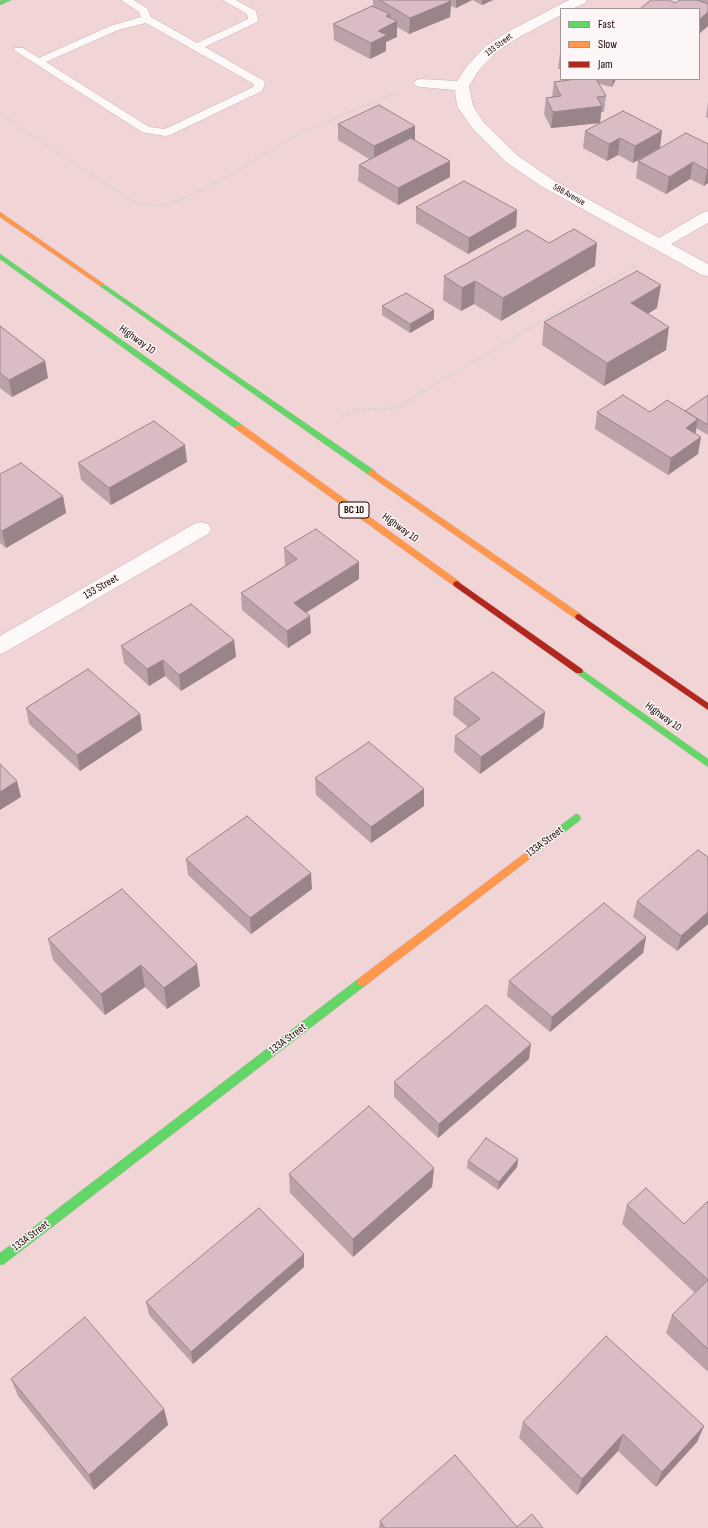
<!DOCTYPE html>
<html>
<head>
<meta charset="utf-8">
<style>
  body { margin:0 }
  #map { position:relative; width:708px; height:1528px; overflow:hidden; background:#f0d4d6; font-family:"Sofia Sans Condensed",sans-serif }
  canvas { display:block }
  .legend { position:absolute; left:560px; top:8px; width:140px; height:72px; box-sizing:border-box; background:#fdf6f6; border:1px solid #a39697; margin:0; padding:5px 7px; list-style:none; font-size:12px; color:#1b0608 }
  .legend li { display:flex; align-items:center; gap:8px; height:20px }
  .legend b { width:20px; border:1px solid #a39697 }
</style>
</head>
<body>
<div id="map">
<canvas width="708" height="1528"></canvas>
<ul class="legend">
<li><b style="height:5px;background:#63d668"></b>Fast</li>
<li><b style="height:5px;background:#ff974d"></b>Slow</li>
<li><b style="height:5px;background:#b3261e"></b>Jam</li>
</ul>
</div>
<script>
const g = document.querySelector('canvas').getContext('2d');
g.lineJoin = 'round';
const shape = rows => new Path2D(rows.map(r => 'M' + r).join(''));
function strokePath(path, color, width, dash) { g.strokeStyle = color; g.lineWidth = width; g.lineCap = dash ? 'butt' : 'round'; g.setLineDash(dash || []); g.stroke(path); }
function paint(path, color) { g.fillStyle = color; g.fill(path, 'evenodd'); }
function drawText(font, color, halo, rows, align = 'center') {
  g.font = font + ' "Sofia Sans Condensed",sans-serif'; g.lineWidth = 3; g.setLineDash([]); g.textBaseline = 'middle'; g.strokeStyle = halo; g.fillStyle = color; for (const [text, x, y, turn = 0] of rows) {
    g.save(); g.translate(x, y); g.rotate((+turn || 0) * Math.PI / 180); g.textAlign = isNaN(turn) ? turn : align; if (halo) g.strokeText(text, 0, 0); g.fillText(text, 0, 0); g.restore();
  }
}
const lane = shape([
  [121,0,133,0,147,8,151,17,197,43,248,19,247,14,223,0,236,0,256,11,258,20,257,22,205,47,264,81,265,83,263,89,262,91,170,135,166,136,146,133,142,132,14,50,15,48,23,48,39,58,110,26,141,17,139,12,121,0],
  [146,23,254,84,253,87,165,129,149,127,46,62,118,30,146,23]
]);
const street = shape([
  [569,0,587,0,585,3,572,9,561,9,561,15,521,36,496,52,479,70,469,86,473,106,484,123,518,156,553,180,659,238,702,213,708,211,708,223,671,244,708,264,708,276,702,275,541,186,506,162,473,129,457,106,455,90,421,87,416,86,414,83,416,80,421,79,457,81,468,65,486,46,511,30,569,0],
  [201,522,208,524,211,529,208,534,7,651,0,654,0,636,194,524,201,522]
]);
const fast = shape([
  [3,0,11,0,0,5,0,1,3,0],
  [0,254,242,425,242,429,236,429,0,259,0,254],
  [102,283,375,471,376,473,375,475,369,475,100,286,100,284,102,283],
  [579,668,708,759,708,767,576,673,575,671,579,668],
  [576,814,579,815,581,818,579,821,532,857,526,857,524,854,526,851,576,814],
  [362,978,366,979,367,982,366,985,4,1264,0,1265,0,1253,358,979,362,978]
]);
const slow = shape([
  [0,212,104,284,104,286,100,286,0,217,0,212],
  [236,425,242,425,460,582,461,584,460,586,454,586,236,429,236,425],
  [372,470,582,615,583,617,582,619,576,619,369,475,368,473,369,471,372,470],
  [529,850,532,851,534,854,532,857,366,985,362,986,358,985,357,982,358,979,529,850]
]);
const jam = shape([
  [457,581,582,669,583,671,582,673,576,673,454,586,453,584,454,582,457,581],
  [579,614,708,703,708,710,576,619,575,617,576,615,579,614]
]);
strokePath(lane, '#cab1b3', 1);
strokePath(street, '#cab1b3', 1);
strokePath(fast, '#cab1b3', 1);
strokePath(slow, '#cab1b3', 1);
strokePath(jam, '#cab1b3', 1);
strokePath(shape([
  [0,113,24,131,136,203,154,206,170,204,189,196,221,180,298,134,398,92],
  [429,388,638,264]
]), '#dcd4d4', 2, [3, 1.5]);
strokePath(shape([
  [341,417,361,409,389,409,398,407,431,387]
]), '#dcd4d4', 2.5, [3.5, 2]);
paint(lane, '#fdf9f9');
paint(street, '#fdf9f9');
paint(fast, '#63d668');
paint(slow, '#ff974d');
paint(jam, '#b3261e');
paint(shape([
  [373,0,493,0,482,5,472,0,456,8,451,6,450,17,409,34,397,27,397,37,386,42,386,51,370,59,334,40,333,24,373,6],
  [679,0,708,0,708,26,699,34,699,9,641,9,641,8,676,3],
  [561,51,561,69,558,69,560,53],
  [571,79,616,79,612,87,599,84,606,96,604,112,601,112,600,123,551,128,544,114,546,98,552,97,554,82,573,79],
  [708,102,708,118,706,117],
  [623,111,660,148,633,163,618,155,607,161,583,148,585,131],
  [338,124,415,126,415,140,450,177,398,205,358,181,359,165,369,159,338,140],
  [708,144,708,183,704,186,690,179,666,194,636,178,638,161],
  [416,207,517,210,516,227,468,254,416,223],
  [549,243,595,266,501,321,474,304,461,311,443,300,444,276],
  [382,306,434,310,434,319,410,333,382,315],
  [657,308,648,314,666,350,604,386,542,345,544,322],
  [0,326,45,361,48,378,12,397,0,388],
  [708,395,708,435,696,428,695,433,698,454,668,475,595,429,597,412,685,411],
  [187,462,111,505,81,480,78,463],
  [0,474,63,496,66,513,6,548,0,543],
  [284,548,359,579,306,613,311,633,288,648,242,610,241,593,285,566,285,565],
  [234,640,236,657,181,691,165,676,149,686,124,663,121,646],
  [454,698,545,712,543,728,480,774,454,752,455,736,468,727,453,715],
  [26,708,140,714,142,730,80,771,29,724],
  [315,778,424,806,371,843,316,795],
  [708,857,708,924,677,951,633,917,637,901],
  [186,859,312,889,251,934,188,875],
  [122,889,200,986,167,1009,145,987,105,1015,53,960,48,939],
  [646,937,643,953,550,1032,507,996,509,981],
  [529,1059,438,1138,394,1097,394,1082],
  [518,1159,517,1167,498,1190,467,1168,468,1161],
  [434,1168,432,1187,353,1257,290,1193,289,1174],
  [708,1201,708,1370,707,1371,666,1333,672,1315,695,1293,622,1224,627,1205,684,1224],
  [304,1267,193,1364,149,1315,146,1302],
  [11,1379,164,1409,168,1425,94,1490,18,1396],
  [523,1422,704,1426,697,1442,656,1487,618,1451,577,1495,519,1438],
  [380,1521,517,1527,543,1528,379,1528]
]), '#bba2a9');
paint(shape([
  [456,0,472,0,456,8],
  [482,0,493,0,482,5],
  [451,1,450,17,409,34,410,18],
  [708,12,708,26,699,34,699,20],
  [390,14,389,25,397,21,397,37,386,42,386,51,370,59,371,43,386,16],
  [613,79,616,79,612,87],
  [602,106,600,123,551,128,553,112],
  [415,126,415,142,374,162,374,146],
  [662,131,660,148,633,163,635,146],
  [620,138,618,155,607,161,609,144],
  [450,161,450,177,398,205,398,188],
  [693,162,690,179,666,194,669,177],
  [708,169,708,183,704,186,707,170],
  [517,210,516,227,468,254,469,238],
  [597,243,595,266,501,321,503,298],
  [475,281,474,304,461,311,462,288],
  [661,285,657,308,627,326,631,303],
  [434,310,434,319,410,333,410,324],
  [669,327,666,350,604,386,607,363],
  [45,361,48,378,12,397,9,380],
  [698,419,695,436,686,428],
  [701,437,698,454,668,475,671,458],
  [185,445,187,462,111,505,109,488],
  [63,496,66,513,6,548,2,531],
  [359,562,359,579,294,620,294,603],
  [310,616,311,633,288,648,287,631],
  [234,640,236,657,181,691,179,675],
  [163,660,165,676,149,686,147,669],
  [545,712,543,728,480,774,481,757],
  [140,714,142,730,80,771,77,755],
  [17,781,21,797,0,810,0,792],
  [424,789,424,806,371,843,371,827],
  [311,873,312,889,251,934,250,918],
  [708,912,708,924,677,951,681,936],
  [646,937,643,953,550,1032,552,1017],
  [197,964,200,986,167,1009,164,988],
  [141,965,145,987,105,1015,101,994],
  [531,1044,529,1059,438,1138,439,1124],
  [518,1159,517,1167,498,1190,499,1182],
  [434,1168,432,1187,353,1257,353,1239],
  [304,1254,304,1267,193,1364,191,1352],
  [164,1409,168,1425,94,1490,89,1475],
  [704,1426,697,1442,656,1487,662,1472],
  [623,1434,618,1451,577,1495,582,1479]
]), '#998489');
const building = shape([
  [380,0,449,0,451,1,410,18,380,0],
  [651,0,668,0,676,3,679,0,697,0,708,4,708,12,699,20,699,9,643,9,641,8,651,0],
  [372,6,390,14,386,16,397,21,378,31,387,35,371,43,333,24,372,6],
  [577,79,596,79,606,96,597,97,602,106,553,112,546,98,561,96,554,82,577,79],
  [379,105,415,126,374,146,338,124,379,105],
  [623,111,662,131,635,146,620,138,609,144,585,131,623,111],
  [686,133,708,144,708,169,707,170,693,162,669,177,638,161,686,133],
  [411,138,450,161,398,188,359,165,411,138],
  [464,181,517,210,469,238,416,207,464,181],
  [574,229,597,243,503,298,475,281,462,288,444,276,527,230,549,243,574,229],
  [637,271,661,285,631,303,669,327,607,363,544,322,637,271],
  [406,293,434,310,410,324,382,306,406,293],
  [0,326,45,361,9,380,0,373,0,326],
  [623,395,650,412,667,400,698,419,686,428,701,437,671,458,597,412,623,395],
  [708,395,708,425,685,411,708,395],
  [154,421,185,445,109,488,78,463,154,421],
  [21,463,63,496,2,531,0,529,0,474,21,463],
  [316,529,359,562,294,603,310,616,287,631,241,593,297,559,284,548,316,529],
  [191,604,234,640,179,675,163,660,147,669,121,646,191,604],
  [88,669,140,714,77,755,26,708,88,669],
  [493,672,545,712,481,757,455,736,480,719,454,698,493,672],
  [369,742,424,789,371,827,315,778,369,742],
  [0,764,17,781,0,792,0,764],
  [247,816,311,873,250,918,186,859,247,816],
  [698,850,708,857,708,912,681,936,637,901,698,850],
  [122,889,197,964,164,988,141,965,101,994,48,939,122,889],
  [604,903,646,937,552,1017,509,981,604,903],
  [486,1005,531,1044,439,1124,394,1082,486,1005],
  [369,1106,434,1168,353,1239,289,1174,369,1106],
  [486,1138,518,1159,499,1182,468,1161,486,1138],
  [646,1188,684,1224,708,1201,708,1280,627,1205,646,1188],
  [259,1208,304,1254,191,1352,146,1302,259,1208],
  [708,1280,708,1349,672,1315,708,1280],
  [85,1317,164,1409,89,1475,11,1379,85,1317],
  [606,1336,704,1426,662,1472,623,1434,582,1479,523,1422,606,1336],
  [455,1455,517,1527,532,1514,543,1528,385,1528,380,1521,455,1455]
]);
paint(building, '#dabcc4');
strokePath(building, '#998489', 1);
drawText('9px', '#1b0608', '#fdf6f6', [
  ["133 Street",499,45,-37],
  ["58B Avenue",569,195,29]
]);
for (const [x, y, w] of [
  [354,510,30]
]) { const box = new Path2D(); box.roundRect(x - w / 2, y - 8, w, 16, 3); g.fillStyle = '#fdf6f6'; g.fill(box); strokePath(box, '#1b0608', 1); }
drawText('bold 10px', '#1b0608', null, [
  ["BC 10",354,510]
]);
drawText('11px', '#1b0608', '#fdf6f6', [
  ["Highway 10",137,340,36],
  ["Highway 10",400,528,36],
  ["133 Street",101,587,-30],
  ["Highway 10",663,717,36],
  ["133A Street",545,842,-37],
  ["133A Street",288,1039,-37],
  ["133A Street",31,1236,-37]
]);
</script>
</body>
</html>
